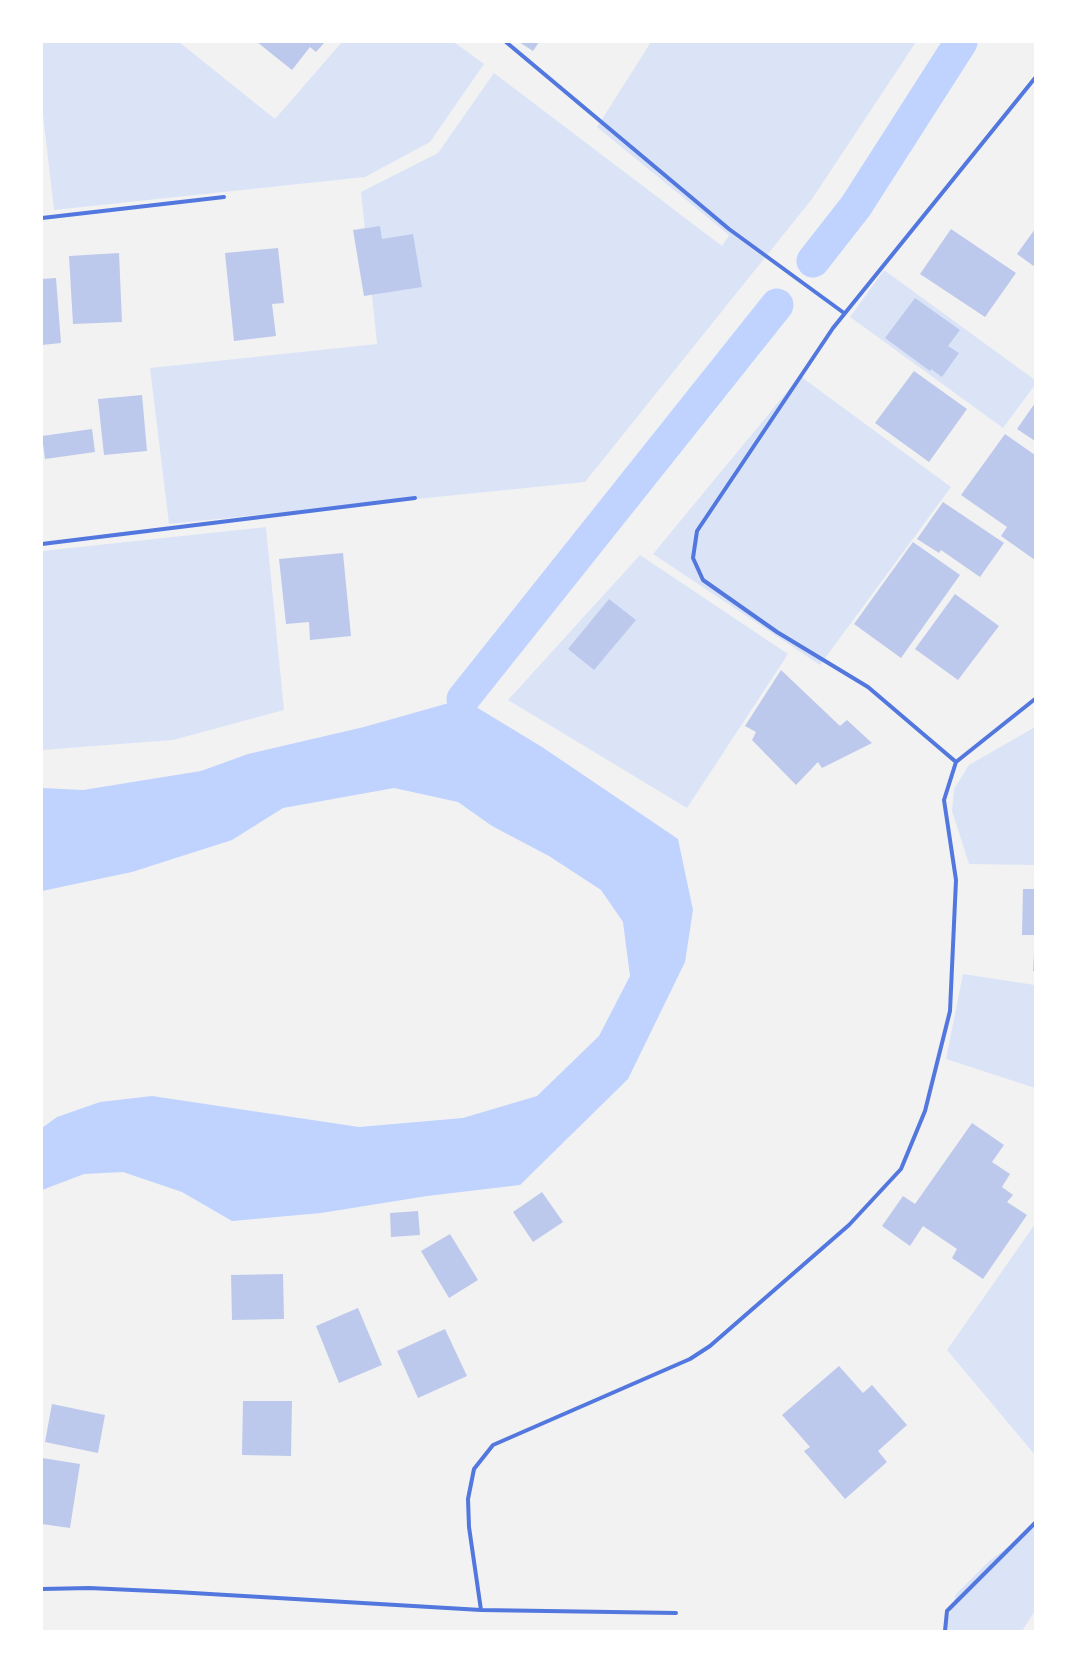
<!DOCTYPE html>
<html>
<head>
<meta charset="utf-8">
<style>
  body { margin:0 }
  #map { position:relative; width:1077px; height:1673px; overflow:hidden; background:#f2f2f2; font-family:"Asap Condensed",sans-serif }
  canvas { display:block }
  .frame { position:absolute; inset:0; border:43px solid #fff; pointer-events:none }
</style>
</head>
<body>
<div id="map">
<canvas width="1077" height="1673"></canvas>
<div class="frame"></div>
</div>
<script>
const g = document.querySelector('canvas').getContext('2d');
g.lineJoin = 'round';
function paint(path, color) { g.fillStyle = color; g.fill(path, 'evenodd'); }
const shape = rows => new Path2D(rows.map(r => 'M' + r).join(''));
function strokePath(path, color, width, dash) { g.strokeStyle = color; g.lineWidth = width; g.lineCap = dash ? 'butt' : 'round'; g.setLineDash(dash || []); g.stroke(path); }
paint(shape([
  [42,42,179,42,275,119,342,42,454,42,484,64,430,142,365,177,54,210,42,106],
  [651,42,916,42,812,199,585,482,169,524,150,368,377,344,361,192,438,153,494,73,722,246,729,235,597,127],
  [884,270,1035,380,1035,385,1003,428,850,317],
  [800,376,951,487,820,665,653,554],
  [266,527,284,710,173,740,42,750,42,551],
  [640,555,788,654,687,808,508,700],
  [1035,727,1035,865,969,864,952,811,954,789,969,765],
  [963,974,1035,985,1035,1088,946,1059],
  [1035,1224,1035,1455,947,1350],
  [1035,1527,1035,1611,1022,1631,944,1631,956,1594,989,1561]
]), '#dbe4f7');
paint(shape([
  [463,699,542,747,678,839,693,910,685,962,628,1079,520,1185,427,1196,321,1213,232,1221,182,1192,123,1172,84,1174,42,1190,42,1128,57,1117,100,1102,152,1096,359,1127,463,1118,537,1096,599,1036,630,976,623,922,601,890,549,856,492,826,458,802,394,788,283,808,232,840,132,872,42,891,42,788,83,790,201,771,248,754,364,727]
]), '#bfd3fe');
strokePath(shape([
  [813,261,856,206,961,42],
  [463,699,777,305]
]), '#bfd3fe', 33);
paint(shape([
  [257,42,325,42,316,52,310,47,292,70],
  [519,42,539,42,533,51],
  [380,226,382,239,413,234,422,287,364,296,353,230],
  [951,229,1016,273,985,317,920,274],
  [1035,229,1035,267,1017,254],
  [278,248,284,303,272,304,276,336,234,341,225,253],
  [119,253,122,322,73,324,69,256],
  [56,278,61,343,42,345,42,279],
  [915,298,960,330,948,346,959,353,942,377,931,369,930,371,885,338],
  [914,371,967,409,929,462,875,423],
  [142,395,147,451,104,455,98,399],
  [1035,403,1035,441,1017,429],
  [92,429,95,452,45,459,42,436],
  [1005,434,1035,455,1035,560,1001,536,1007,527,961,495],
  [943,502,1004,543,980,577,941,550,939,553,917,539],
  [913,542,960,575,901,658,854,624],
  [343,553,351,636,310,640,309,622,286,624,279,559],
  [955,594,999,626,958,680,915,649],
  [609,599,636,620,594,670,568,649],
  [781,670,840,726,847,720,872,743,822,768,818,762,796,785,752,740,756,732,745,726],
  [1023,889,1035,889,1035,935,1022,935],
  [1034,953,1035,953,1035,971,1033,971],
  [972,1123,1004,1145,992,1162,1010,1174,1002,1187,1013,1195,1007,1202,1027,1215,983,1279,952,1258,957,1249,923,1226,910,1246,882,1226,903,1196,915,1204],
  [542,1192,563,1222,533,1242,513,1212],
  [418,1211,420,1235,391,1237,390,1213],
  [450,1234,478,1280,449,1298,421,1251],
  [283,1274,284,1319,232,1320,231,1275],
  [358,1308,382,1365,339,1383,316,1326],
  [445,1329,467,1376,418,1398,397,1351],
  [839,1366,863,1393,872,1385,907,1425,878,1451,887,1462,845,1499,804,1451,810,1447,782,1415],
  [243,1401,292,1401,291,1456,242,1455],
  [52,1404,105,1415,98,1453,45,1442],
  [42,1458,80,1464,70,1528,42,1524]
]), '#bdc9ec');
strokePath(shape([
  [506,42,729,229,844,313],
  [42,218,224,197],
  [42,544,415,498],
  [956,762,1035,699],
  [42,1589,89,1588,176,1592,481,1610,676,1613],
  [481,1610,469,1527,468,1499,474,1469,493,1445,690,1359,710,1346,849,1225,901,1169,925,1111,950,1011,956,880,944,800,956,762,868,687,777,632,703,580,693,558,697,531,833,328,1035,78],
  [945,1631,947,1611,1035,1523]
]), '#5277de', 4);
</script>
</body>
</html>
